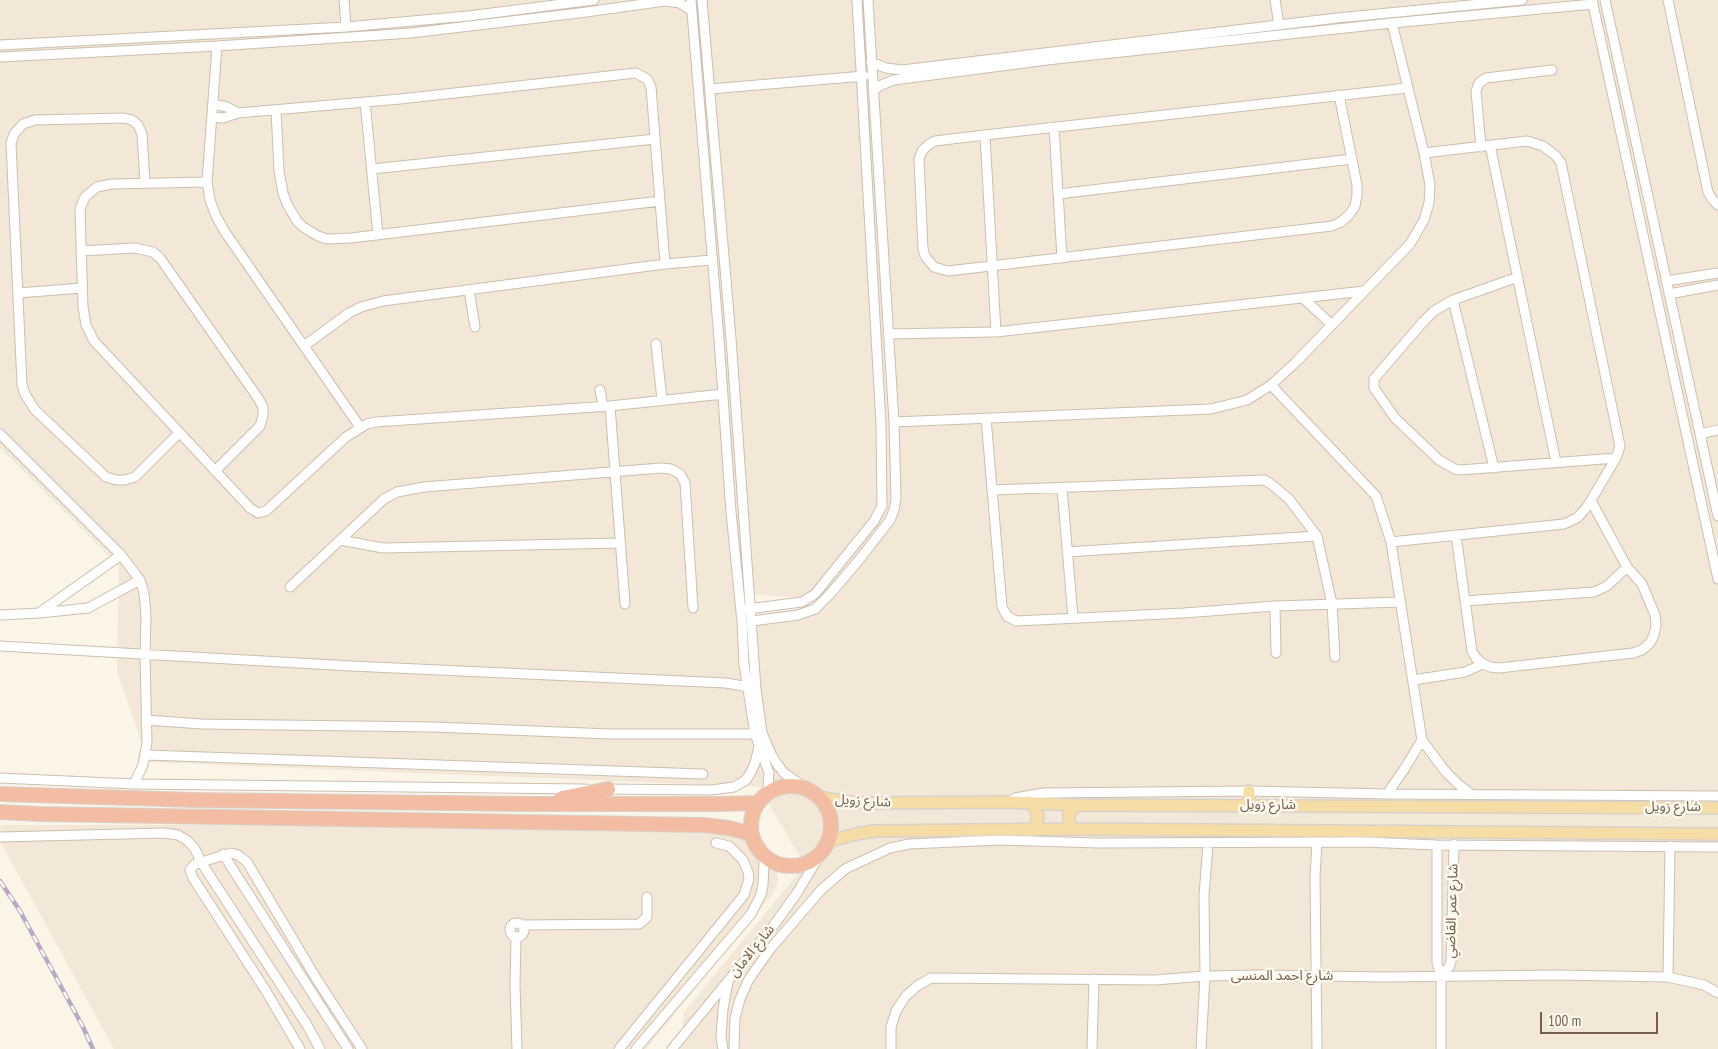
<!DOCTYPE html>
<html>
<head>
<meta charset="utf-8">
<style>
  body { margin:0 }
  #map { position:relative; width:1718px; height:1049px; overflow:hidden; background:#fbf5e8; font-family:"PT Sans Narrow",sans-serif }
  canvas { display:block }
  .scale { position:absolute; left:1540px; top:1012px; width:118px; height:22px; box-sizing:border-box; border:2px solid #745e4d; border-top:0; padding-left:6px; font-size:15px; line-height:18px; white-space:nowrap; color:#745e4d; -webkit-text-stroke:4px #fef9ef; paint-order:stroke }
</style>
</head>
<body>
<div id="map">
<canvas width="1718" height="1049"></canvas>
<div class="scale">100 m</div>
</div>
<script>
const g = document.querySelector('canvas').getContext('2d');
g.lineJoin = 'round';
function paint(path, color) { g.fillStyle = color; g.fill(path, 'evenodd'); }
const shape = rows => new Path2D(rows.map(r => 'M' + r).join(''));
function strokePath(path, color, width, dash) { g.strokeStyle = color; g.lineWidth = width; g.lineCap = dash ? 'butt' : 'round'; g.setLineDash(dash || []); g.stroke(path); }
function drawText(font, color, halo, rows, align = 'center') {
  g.font = font + ' "PT Sans Narrow","Noto Sans Arabic",sans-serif'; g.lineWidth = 5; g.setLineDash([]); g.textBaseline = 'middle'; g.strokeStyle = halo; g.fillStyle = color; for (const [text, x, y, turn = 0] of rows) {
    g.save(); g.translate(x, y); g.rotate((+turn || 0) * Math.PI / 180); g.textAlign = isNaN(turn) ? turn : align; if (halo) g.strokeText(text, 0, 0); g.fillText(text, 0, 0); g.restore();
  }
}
paint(shape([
  [0,0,1718,0,1718,1049,680,1049,684,1012,805,865,764,796,761,787,148,762,117,671,119,566,0,448],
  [743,594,744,594,819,599,809,608,745,616],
  [727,824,756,834,764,841,775,859,777,869,778,880,776,888,770,897,646,1049,114,1049,0,841,0,825]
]), '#f3e8d7');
const minor = shape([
  [344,0,346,27],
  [691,0,719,339,731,512,742,622,744,664,755,734,769,773,768,788,765,796],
  [702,0,731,338,756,689,762,733,771,754,777,764,784,773,807,789],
  [1275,0,1279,25],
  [1592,0,1718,579],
  [1605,0,1718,516],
  [1668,0,1708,192,1712,199,1718,205],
  [0,45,346,27,468,16,594,0],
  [217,46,207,182,210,200,216,216,225,232,360,427],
  [0,57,217,46,411,33,579,13,665,1,680,3,692,11],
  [871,62,886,68,902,70,1337,18,1522,0],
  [710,89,864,76],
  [873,91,879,86,894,80,1047,60,1392,23,1593,4],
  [1339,95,1357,185,1357,195,1355,206,1349,215,1341,222,1332,226,948,271,934,267,925,256,923,249,919,159,922,151,928,145,935,141,985,135,1407,88],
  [365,102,378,235],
  [213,104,227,107,238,113],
  [276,110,279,171,283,193,287,204,297,221,303,227,318,236,327,239,351,238,660,201],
  [212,117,223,118,238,113,400,99,636,73,647,79,651,87,665,264],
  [1054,127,1062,258],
  [985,135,996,332],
  [1490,145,1556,462],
  [1481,147,1476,91,1479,83,1486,78,1552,70],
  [372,169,655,139],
  [207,182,112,184,97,187,85,197,80,209,83,307,86,325,94,341,250,508,258,513,266,511,346,437,367,424,376,422,610,406,723,394],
  [145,183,142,134,138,125,132,120,124,118,35,120,23,124,14,134,11,143,22,385,25,394,35,410,106,477,116,480,125,480,135,477,179,433],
  [1058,194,1352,159],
  [81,251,135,248,153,252,160,258,258,398,263,407,263,416,260,426,215,471],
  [1518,277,1453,300,1434,311,1422,323,1374,379,1374,388,1395,418,1439,460,1455,469,1460,470,1616,458],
  [1666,281,1718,273],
  [469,290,475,327],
  [18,293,82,288],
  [1669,294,1718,285],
  [1303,298,1332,325],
  [1453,300,1494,468],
  [888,334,996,332,1364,291],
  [656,344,662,400],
  [304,346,349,313,361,307,383,301,665,264,712,260],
  [1271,385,1376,496,1391,542,1422,740,1445,771,1458,784,1472,795],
  [600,390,603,406],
  [610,406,625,604],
  [986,418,1002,607,1007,616,1016,621,1184,613,1275,606,1401,602],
  [894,422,1211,409,1247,400,1271,385,1295,363,1410,244,1424,220,1429,203,1430,185,1424,153,1392,23],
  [0,434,121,555,140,580,144,593,146,616,145,655,147,743,143,765,134,784],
  [1700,434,1718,430],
  [1062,488,1073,618],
  [992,490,1264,480,1271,484,1289,499,1317,536,1332,604,1335,657],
  [1456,535,1472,651,1476,658,1483,664,1490,667,1499,668,1633,653,1642,650,1650,643,1654,635,1656,625,1655,615,1642,584,1627,567,1591,501],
  [340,540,383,548,620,543],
  [1391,542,1564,524,1577,518,1587,507,1616,458,1620,446,1561,163,1556,156,1543,146,1527,141,1424,153],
  [1067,552,1317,536],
  [290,587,384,499,397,492,424,487,661,468,671,469,680,474,685,483,693,608],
  [1465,601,1594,592,1607,586,1627,567],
  [1275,606,1276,653],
  [748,609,802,602,815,594,874,521,882,506,881,424,857,0],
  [39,613,121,555],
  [0,615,39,613,88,608,140,580],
  [752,621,798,615,815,609,831,593,859,560,890,520,894,510,896,499,894,422,868,0],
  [0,646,351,666,726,683,754,688],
  [1413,680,1465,672,1483,664],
  [146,720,202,724,434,727,610,734,760,734],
  [146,755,703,774],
  [0,778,134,784,585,789],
  [603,789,711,790,734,787,746,780,751,772,755,763,759,746],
  [1387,794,1405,768,1422,740],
  [1010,802,1015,798,1044,793,1249,791,1387,794,1718,796],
  [0,837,164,833,178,835,188,841,195,849,201,862,307,1025,320,1049],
  [1437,845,1437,963,1441,976,1441,1049],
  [223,854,348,1049],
  '510 930a7 7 0 1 1 14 0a7 7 0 1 1-14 0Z',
  [522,925,639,924,647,917,647,897],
  [516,937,515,985,517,1049],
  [1441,976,1449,967,1451,962,1454,844],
  [1668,977,1670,846],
  [300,1049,266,991,193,878,190,870,195,864,231,853,238,855,247,862,316,978,362,1049],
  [619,1049,744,895,749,879,748,872,743,860,729,846,716,843],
  [636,1049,751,914,761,895,763,885,764,863,762,853],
  [672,1049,774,925,797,893,824,848],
  [723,1049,721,1038,723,1009,728,982],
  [734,1049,735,1018,740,999,749,979,771,948,821,890,845,869,890,848,909,844,1000,840,1098,843,1363,842,1437,845,1718,847],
  [891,1049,891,1027,896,1011,905,997,917,986,931,978,1155,980,1205,976,1260,975,1383,977,1558,975,1668,977,1704,985,1718,993],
  [1092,1049,1094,979],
  [1201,1049,1205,976,1204,895,1208,844],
  [1317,1049,1315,876,1317,843]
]);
const major = shape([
  [1249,791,1249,805],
  [818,797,856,803,1010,802,1076,805,1718,808],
  [1028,802,1035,808,1038,816,1036,825,1029,831],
  [1073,829,1069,822,1069,814,1076,805],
  [827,842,856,834,875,831,1073,829,1718,834]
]);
const highway = shape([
  '751 826a40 40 0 1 1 80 0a40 40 0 1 1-80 0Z',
  [0,794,194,800,529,804,717,804,758,803],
  [562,798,608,789],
  [0,812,39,814,704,825,729,828,752,834]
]);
strokePath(minor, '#cdbeaf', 11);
strokePath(major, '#d8d2cd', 14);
strokePath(highway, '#d8d2cd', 16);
strokePath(minor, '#fff', 9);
strokePath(major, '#f6dda5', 11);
strokePath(highway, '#f2bda3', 14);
const rail = shape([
  [0,881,20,911,83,1027,93,1049]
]);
strokePath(rail, '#b9a7c5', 4.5);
strokePath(rail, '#fef9ef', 2.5, [8]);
drawText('14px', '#745e4d', '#fef9ef', [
  ["شارع زويل",863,801,3],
  ["شارع زويل",1268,805],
  ["شارع زويل",1673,807],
  ["شارع عمر القاضي",1452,911,-88],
  ["شارع الامان",752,951,-51],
  ["شارع احمد المنسى",1282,976]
]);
</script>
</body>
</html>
